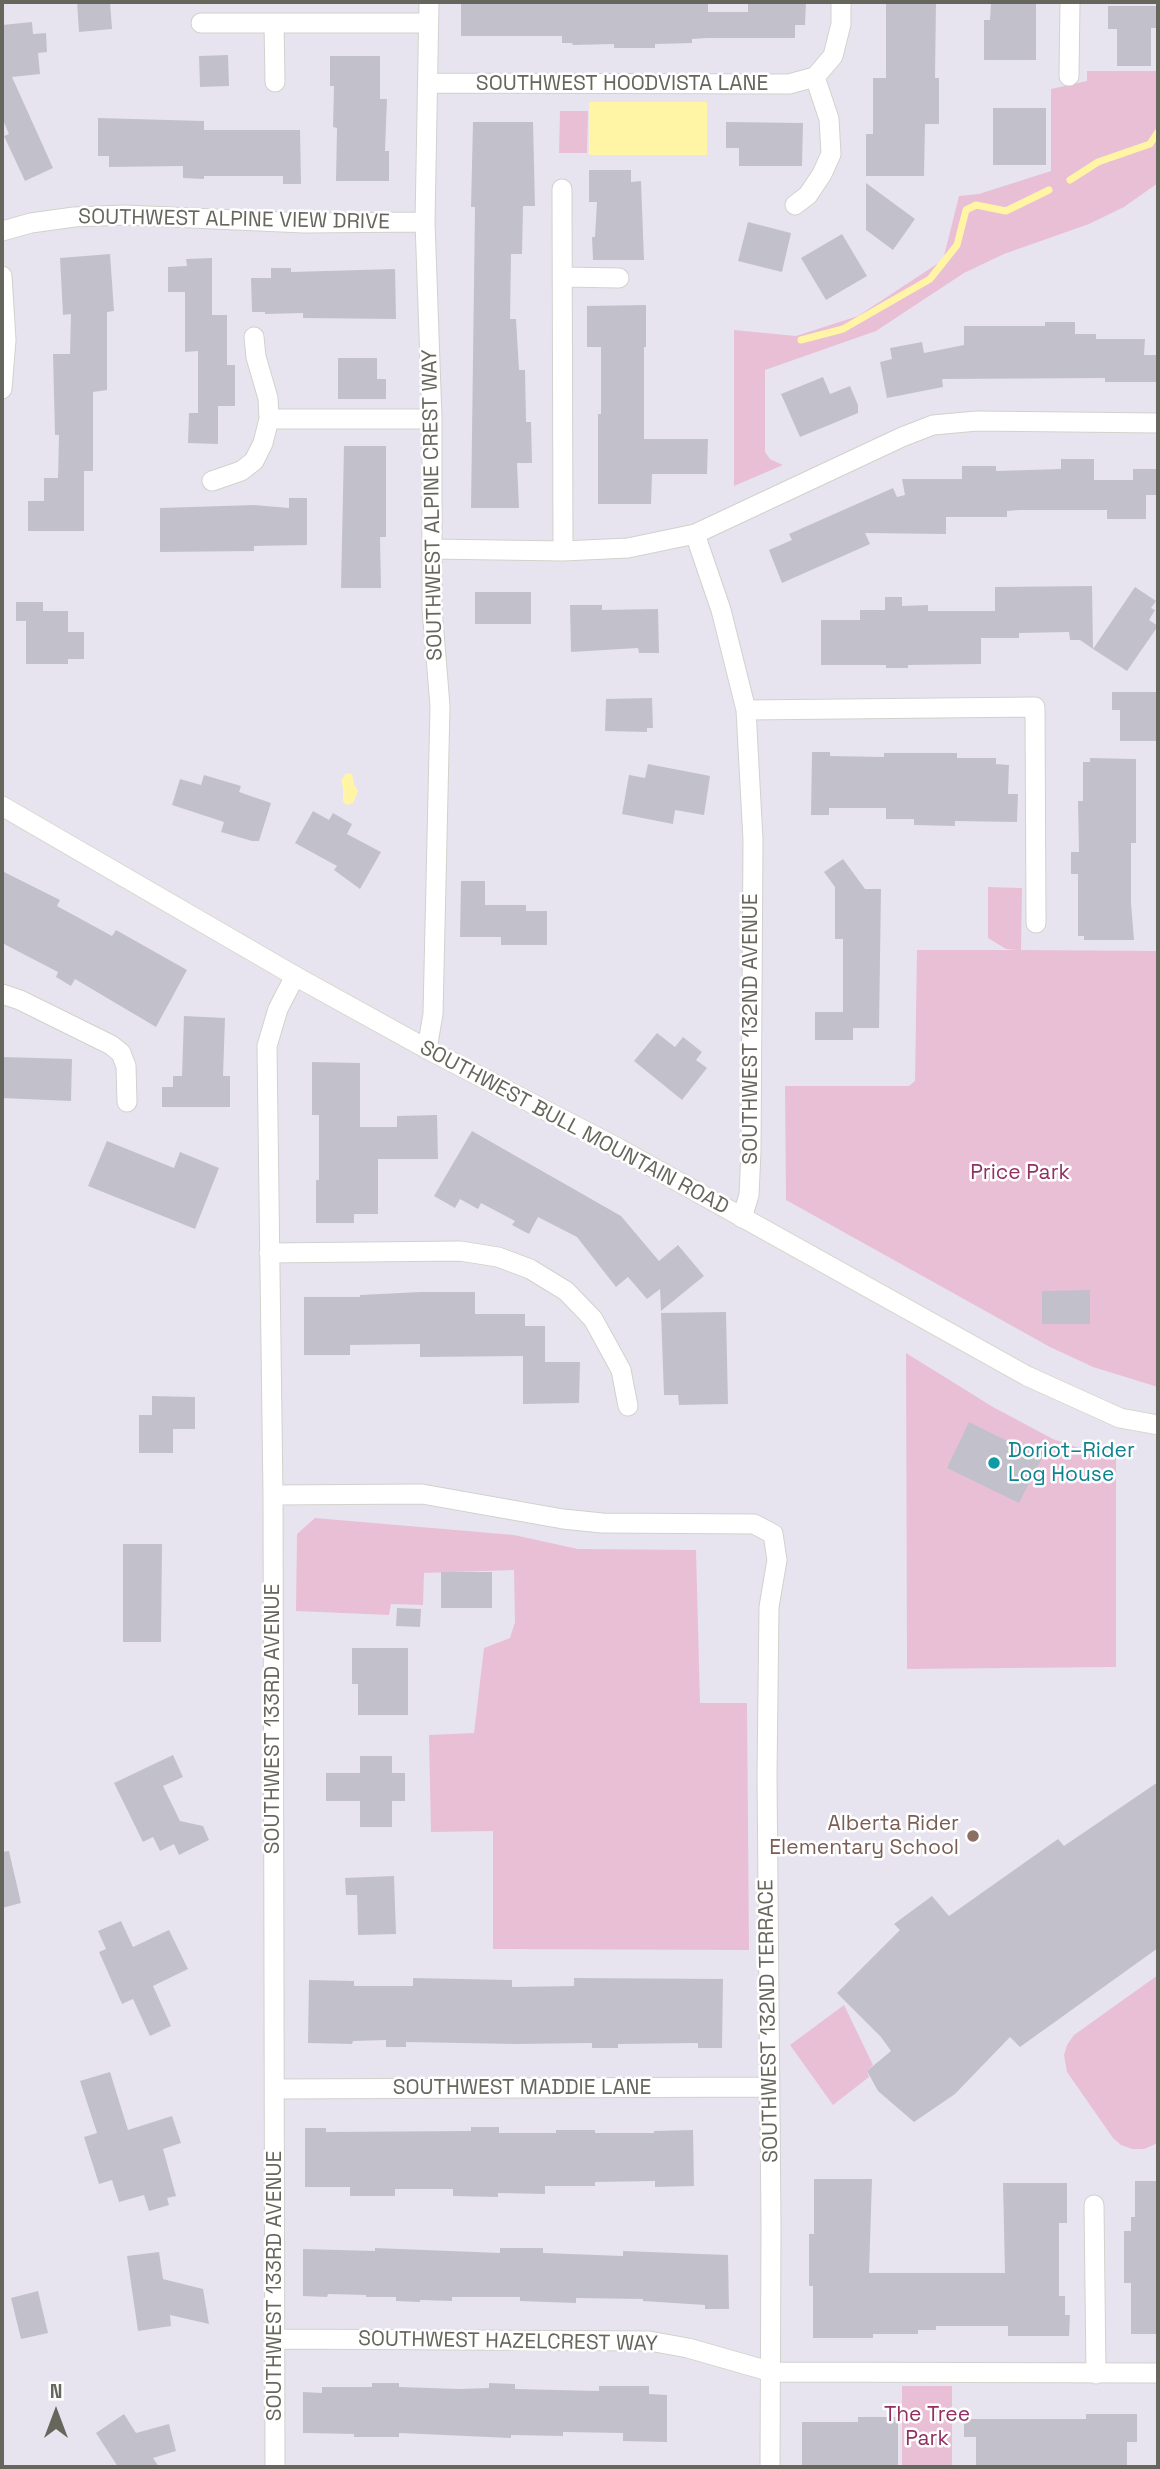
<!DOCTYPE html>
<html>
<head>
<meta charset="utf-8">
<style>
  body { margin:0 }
  #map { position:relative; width:1160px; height:2469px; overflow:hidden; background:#e7e4f0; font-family:"Space Grotesk",sans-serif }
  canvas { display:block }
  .frame { position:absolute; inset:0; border:4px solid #66665c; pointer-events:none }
  .north { position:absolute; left:21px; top:2378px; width:70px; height:70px; -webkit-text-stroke:5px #fff; paint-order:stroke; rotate:0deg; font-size:19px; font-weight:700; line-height:28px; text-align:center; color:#66665c }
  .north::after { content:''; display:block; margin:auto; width:24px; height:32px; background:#66665c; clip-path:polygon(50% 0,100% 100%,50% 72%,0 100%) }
</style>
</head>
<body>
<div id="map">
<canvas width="1160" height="2469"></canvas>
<div class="frame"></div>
<div class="north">N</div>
</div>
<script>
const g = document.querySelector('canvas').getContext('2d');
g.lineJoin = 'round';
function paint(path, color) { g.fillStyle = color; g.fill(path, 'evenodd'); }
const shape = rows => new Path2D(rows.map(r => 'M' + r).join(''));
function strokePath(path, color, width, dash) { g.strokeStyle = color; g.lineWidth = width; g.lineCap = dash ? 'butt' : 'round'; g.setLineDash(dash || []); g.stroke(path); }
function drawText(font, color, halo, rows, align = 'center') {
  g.font = font + ' "Space Grotesk",sans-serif'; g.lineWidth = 5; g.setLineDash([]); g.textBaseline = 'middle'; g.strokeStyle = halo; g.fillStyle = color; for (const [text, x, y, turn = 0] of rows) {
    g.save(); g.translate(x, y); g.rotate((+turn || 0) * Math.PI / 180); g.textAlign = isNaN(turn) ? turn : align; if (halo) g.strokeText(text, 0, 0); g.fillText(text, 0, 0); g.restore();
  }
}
paint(shape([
  [1087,71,1158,71,1158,183,1124,207,1089,224,1004,254,964,273,876,331,765,370,765,452,770,459,783,465,734,486,734,330,796,336,858,316,943,260,959,196,979,194,1051,171,1051,89,1087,81],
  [560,111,588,111,587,153,559,153],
  [988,887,1022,888,1021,950,1158,951,1158,1387,1093,1367,1050,1347,786,1200,785,1086,909,1086,915,1081,917,950,1018,950,1006,949,988,938],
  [906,1353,993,1407,1053,1439,1090,1452,1116,1455,1116,1667,907,1669],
  [315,1518,514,1535,578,1549,696,1550,700,1703,747,1703,749,1950,493,1949,493,1831,431,1832,429,1735,474,1733,484,1648,510,1638,515,1622,514,1570,424,1573,423,1605,391,1604,389,1615,296,1611,297,1534],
  [1158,1975,1158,2143,1144,2149,1132,2149,1121,2145,1113,2138,1067,2072,1064,2055,1067,2045,1074,2035],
  [844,2005,873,2065,867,2071,869,2077,833,2105,790,2045],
  [902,2386,952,2386,952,2467,902,2467]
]), '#e9bfd6');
paint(shape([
  [589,102,707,102,707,155,589,155],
  [346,773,352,774,354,784,358,791,353,803,346,805,343,801,343,789,341,781]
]), '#fff5a5');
strokePath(shape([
  [1070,180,1098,162,1150,144,1158,132],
  [801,340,843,329,930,279,957,245,966,210,976,205,1006,211,1049,190]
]), '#fff5a5', 7);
paint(shape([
  [77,2,110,2,112,29,79,32],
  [461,2,708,2,708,12,748,12,748,2,806,2,805,25,795,25,795,38,707,38,692,39,692,43,655,44,655,48,614,48,614,44,573,45,572,43,562,43,562,36,461,36],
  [886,2,936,2,935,78,939,78,939,124,925,124,924,176,866,176,866,134,873,134,873,78,886,78],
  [991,2,1036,2,1036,60,984,60,984,20,990,20],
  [1108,6,1158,6,1158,28,1151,28,1151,66,1117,66,1117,29,1108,29],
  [32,22,33,34,46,33,47,52,38,53,40,74,12,77,53,168,25,181,4,136,9,134,2,118,2,25],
  [228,55,229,86,200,87,199,56],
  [330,56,380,56,380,99,387,99,385,151,389,151,389,181,336,181,337,128,333,127,334,86,330,86],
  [993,108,1046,108,1046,165,993,165],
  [98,118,204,121,204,130,300,130,301,184,283,184,283,176,204,176,204,179,183,178,183,166,109,167,109,156,98,156],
  [473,122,533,122,535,206,523,206,522,254,511,254,510,319,516,319,519,370,525,370,526,422,531,422,532,463,517,463,519,508,471,508,475,207,471,207],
  [726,122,803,123,802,166,739,166,739,148,726,148],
  [589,170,631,170,631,182,641,181,644,260,593,260,592,237,595,237,597,202,589,202],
  [866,183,915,219,893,250,866,230],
  [748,222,791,233,782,272,738,261],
  [842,234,867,276,826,300,801,258],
  [110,254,114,311,107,312,107,390,93,392,93,471,84,471,84,531,28,531,28,501,44,501,44,478,58,478,59,435,55,435,53,354,70,354,71,314,63,315,60,258],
  [212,258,212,315,227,315,227,365,235,365,235,406,218,406,218,444,188,443,189,413,198,413,198,351,185,352,185,292,168,292,168,267,187,266,186,259],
  [271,268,291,268,291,272,395,269,396,319,303,318,303,313,265,314,265,312,252,312,251,278,271,278],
  [646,305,646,347,644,347,644,439,708,439,707,474,652,474,651,504,598,504,598,414,601,414,601,347,587,347,587,306],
  [1045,322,1075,322,1075,334,1096,334,1096,339,1145,339,1144,355,1158,355,1158,382,1105,382,1105,378,942,379,943,387,887,398,880,362,892,359,890,348,922,342,924,353,964,345,964,326,1045,326],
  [338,358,377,358,377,379,386,379,386,399,338,399],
  [823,377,830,394,850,386,858,405,858,413,800,437,781,394],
  [344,446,386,446,386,537,380,537,381,588,341,588],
  [1061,459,1094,459,1094,480,1133,480,1133,469,1158,469,1158,495,1146,495,1146,519,1107,519,1107,510,1019,510,1007,511,1007,517,946,517,946,534,865,533,870,544,782,583,769,550,792,540,789,534,893,488,897,497,905,495,902,479,962,479,962,466,996,466,996,471,1061,469],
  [289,498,307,498,307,545,254,546,254,551,160,552,160,508,254,505,289,508],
  [1092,586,1093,649,1080,640,1070,640,1069,632,1019,633,1019,638,981,638,981,664,908,665,908,668,886,668,886,665,821,665,821,620,860,620,860,610,885,610,885,597,902,597,902,606,928,605,928,611,995,611,995,587],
  [1135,587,1156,601,1151,608,1155,610,1149,620,1158,626,1127,671,1093,649],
  [475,592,531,592,531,624,475,624],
  [16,602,43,602,43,611,68,611,68,632,84,632,84,659,68,659,68,664,26,664,26,621,16,621],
  [570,605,602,605,602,610,658,609,659,653,639,653,638,648,571,652],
  [1112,692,1158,692,1158,741,1120,741,1120,710,1112,710],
  [652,698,653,728,647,728,647,732,605,731,606,699],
  [812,752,830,752,830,756,884,757,884,753,957,753,957,758,996,758,996,764,1009,765,1008,794,1018,794,1017,822,955,821,955,826,914,825,914,819,886,819,886,808,829,808,829,815,811,815],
  [1090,758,1136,759,1136,843,1131,843,1131,903,1134,940,1084,940,1084,936,1078,936,1078,874,1071,874,1071,852,1079,852,1078,801,1083,801,1083,762,1090,762],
  [648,764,710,776,704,815,675,810,673,824,622,814,629,775,645,778],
  [204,775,241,786,239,792,271,803,259,841,252,841,221,832,224,822,172,805,180,779,201,785],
  [313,811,329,820,333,813,352,824,347,834,381,852,360,889,334,870,337,866,295,843],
  [843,859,865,889,881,889,879,1028,853,1028,853,1040,815,1040,815,1012,843,1012,843,939,835,939,835,887,824,872],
  [2,871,60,900,57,906,112,936,116,930,187,970,156,1027,75,979,71,986,56,977,58,972,2,943],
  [461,881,485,881,485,905,526,905,526,911,547,911,547,945,501,945,501,937,460,937],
  [184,1016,225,1018,223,1076,230,1076,230,1107,162,1107,162,1087,173,1087,173,1076,182,1076],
  [657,1033,675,1047,683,1037,702,1052,696,1060,707,1068,682,1100,634,1061],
  [2,1057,72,1059,71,1101,2,1098],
  [312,1062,360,1063,360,1127,397,1127,397,1116,437,1115,438,1159,378,1159,378,1214,354,1214,354,1223,316,1223,316,1180,319,1180,319,1115,312,1115],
  [472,1131,621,1216,659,1261,678,1245,704,1276,661,1311,660,1289,647,1299,628,1277,616,1287,577,1237,538,1217,529,1234,512,1225,515,1221,481,1203,478,1209,460,1199,455,1208,434,1196],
  [107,1141,174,1168,180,1152,219,1168,195,1229,88,1186],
  [1090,1290,1090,1324,1042,1324,1042,1291],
  [420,1292,475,1292,475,1314,525,1314,525,1326,545,1326,545,1362,580,1362,579,1403,523,1404,523,1356,420,1357,420,1344,350,1345,350,1355,304,1355,304,1297,360,1297,360,1295],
  [726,1312,728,1404,679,1405,678,1395,664,1395,661,1313],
  [152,1396,195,1397,195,1429,173,1429,173,1453,139,1453,139,1415,152,1415],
  [969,1422,1042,1458,1019,1503,947,1468],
  [123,1544,162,1544,161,1642,123,1642],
  [441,1572,492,1572,492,1608,441,1608],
  [397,1608,421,1609,420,1627,396,1626],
  [352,1648,408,1648,408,1715,358,1715,358,1684,352,1684],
  [173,1755,183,1777,163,1786,180,1821,203,1826,209,1840,179,1855,174,1844,160,1851,153,1837,143,1842,114,1783],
  [360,1756,392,1756,392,1773,405,1773,405,1801,392,1801,392,1827,360,1827,360,1801,326,1801,326,1773,360,1773],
  [1158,1782,1158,1948,1020,2047,1010,2037,955,2094,914,2122,878,2091,867,2071,891,2051,881,2037,837,1993,900,1930,894,1924,932,1896,949,1916,1058,1839,1064,1846],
  [9,1851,21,1903,2,1908,2,1852],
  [394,1876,396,1934,358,1935,357,1895,346,1895,345,1878],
  [121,1921,133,1947,169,1930,188,1969,153,1986,171,2026,150,2036,133,1999,122,2004,99,1952,106,1949,98,1931],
  [413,1978,512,1980,512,1987,574,1986,574,1978,723,1979,722,2048,698,2048,698,2043,618,2044,618,2048,592,2048,592,2043,516,2044,406,2042,406,2047,386,2047,386,2040,353,2041,352,2044,308,2043,309,1980,354,1981,354,1986,413,1986],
  [110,2072,128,2130,172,2116,181,2143,163,2149,176,2196,167,2198,169,2205,149,2211,144,2195,119,2202,112,2180,99,2184,84,2137,97,2133,80,2081],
  [471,2127,499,2127,499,2133,556,2133,556,2130,595,2130,595,2133,654,2133,654,2131,693,2130,694,2186,655,2187,655,2181,595,2182,595,2186,545,2186,545,2194,498,2193,498,2197,453,2196,453,2189,395,2189,395,2196,350,2196,350,2187,305,2187,305,2128,326,2128,326,2132,471,2131],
  [814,2179,872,2179,869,2273,1005,2273,1003,2183,1067,2183,1067,2223,1059,2223,1059,2296,1065,2296,1065,2315,1070,2315,1069,2336,1008,2336,1008,2326,936,2326,936,2330,918,2330,918,2334,873,2334,873,2338,813,2338,813,2286,809,2286,809,2234,814,2234],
  [1135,2181,1158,2181,1158,2334,1131,2334,1131,2283,1124,2283,1124,2231,1131,2231,1131,2217,1135,2217],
  [375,2248,500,2253,500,2248,543,2248,543,2253,623,2256,623,2251,728,2255,729,2309,705,2309,705,2305,643,2301,643,2299,576,2298,576,2303,520,2301,520,2297,452,2297,452,2301,420,2300,420,2302,396,2301,396,2297,366,2297,366,2295,328,2294,327,2297,303,2296,303,2249,375,2251],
  [159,2252,163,2279,203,2289,209,2324,170,2315,171,2326,138,2331,127,2256],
  [38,2291,48,2333,21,2339,11,2298],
  [372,2383,399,2383,399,2387,460,2389,489,2388,489,2383,515,2384,515,2389,599,2391,599,2386,649,2386,649,2394,667,2395,667,2442,623,2441,623,2433,563,2432,563,2436,511,2435,511,2438,399,2433,399,2437,354,2437,354,2434,303,2433,303,2392,322,2393,322,2387,372,2387],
  [124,2414,136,2433,169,2424,176,2451,153,2458,159,2467,118,2467,96,2433],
  [1086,2414,1137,2414,1137,2442,1127,2442,1127,2467,976,2467,976,2437,964,2437,964,2419,1086,2419],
  [858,2417,898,2417,898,2467,802,2467,802,2422,858,2422]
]), '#c2c1cb');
const minor = shape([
  [201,23,428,23],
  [274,23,275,82],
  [1069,76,1070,2],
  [428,83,789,84,815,77,833,56,841,24,841,2],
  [562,189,563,551],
  [795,205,808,195,822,174,831,154,829,119,815,77],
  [2,231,31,223,74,217,125,215,304,223,425,222],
  [2,276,6,340,2,389],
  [564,277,619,278],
  [269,419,432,419],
  [212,481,241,471,254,461,263,443,269,419,268,398,256,357,254,337],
  [695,534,721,610,746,710,753,840,751,1151,749,1195,742,1218],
  [432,549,563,551,628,548,695,534,902,437,933,425,977,421,1158,423],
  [746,710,1035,707,1036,923],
  [2,994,20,1000,111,1045,121,1053,126,1066,127,1102],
  [427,1049,433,1014,440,706,432,608,432,419,425,222,429,2],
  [269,1253,460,1251,498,1257,530,1269,566,1291,593,1319,621,1370,628,1406],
  [273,1495,422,1494,563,1519,602,1523,754,1524,773,1534,777,1560,769,1607,767,1775,771,2226,770,2467],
  [275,2089,770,2087],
  [1094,2205,1096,2374],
  [274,2339,649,2341,688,2348,772,2372,1158,2373],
  [275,2467,273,1495,267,1046,278,1009,295,976]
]);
const secondary = shape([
  [2,806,295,976,427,1049,618,1148,1027,1376,1120,1418,1158,1425]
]);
strokePath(minor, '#d1d2cb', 21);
strokePath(secondary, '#d8d8cf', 21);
strokePath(minor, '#fff', 19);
strokePath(secondary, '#fff', 19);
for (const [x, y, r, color] of [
  [994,1463,7,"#0f9aa8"],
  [973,1836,7,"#8d6e63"]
]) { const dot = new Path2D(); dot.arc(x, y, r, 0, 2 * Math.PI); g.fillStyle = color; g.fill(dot); strokePath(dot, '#fff', 2.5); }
drawText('21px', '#66665c', '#fff', [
  ["SOUTHWEST HOODVISTA LANE",622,84],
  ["SOUTHWEST ALPINE VIEW DRIVE",234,220,1],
  ["SOUTHWEST ALPINE CREST WAY",433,505,-91],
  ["SOUTHWEST 132ND AVENUE",751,1029,-90],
  ["SOUTHWEST BULL MOUNTAIN ROAD",574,1128,28],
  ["SOUTHWEST 133RD AVENUE",273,1719,-90],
  ["SOUTHWEST 132ND TERRACE",769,2021,-91],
  ["SOUTHWEST MADDIE LANE",522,2088],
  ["SOUTHWEST 133RD AVENUE",275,2286,-90],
  ["SOUTHWEST HAZELCREST WAY",508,2342,1]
]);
drawText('21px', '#913061', '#fff', [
  ["Price Park",1020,1173],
  ["The Tree",927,2415],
  ["Park",927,2439]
]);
drawText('21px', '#0d838f', '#fff', [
  ["Doriot–Rider",1008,1451],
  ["Log House",1008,1475]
], 'left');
drawText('21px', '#785e54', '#fff', [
  ["Alberta Rider",959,1824],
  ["Elementary School",959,1848]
], 'right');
</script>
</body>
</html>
